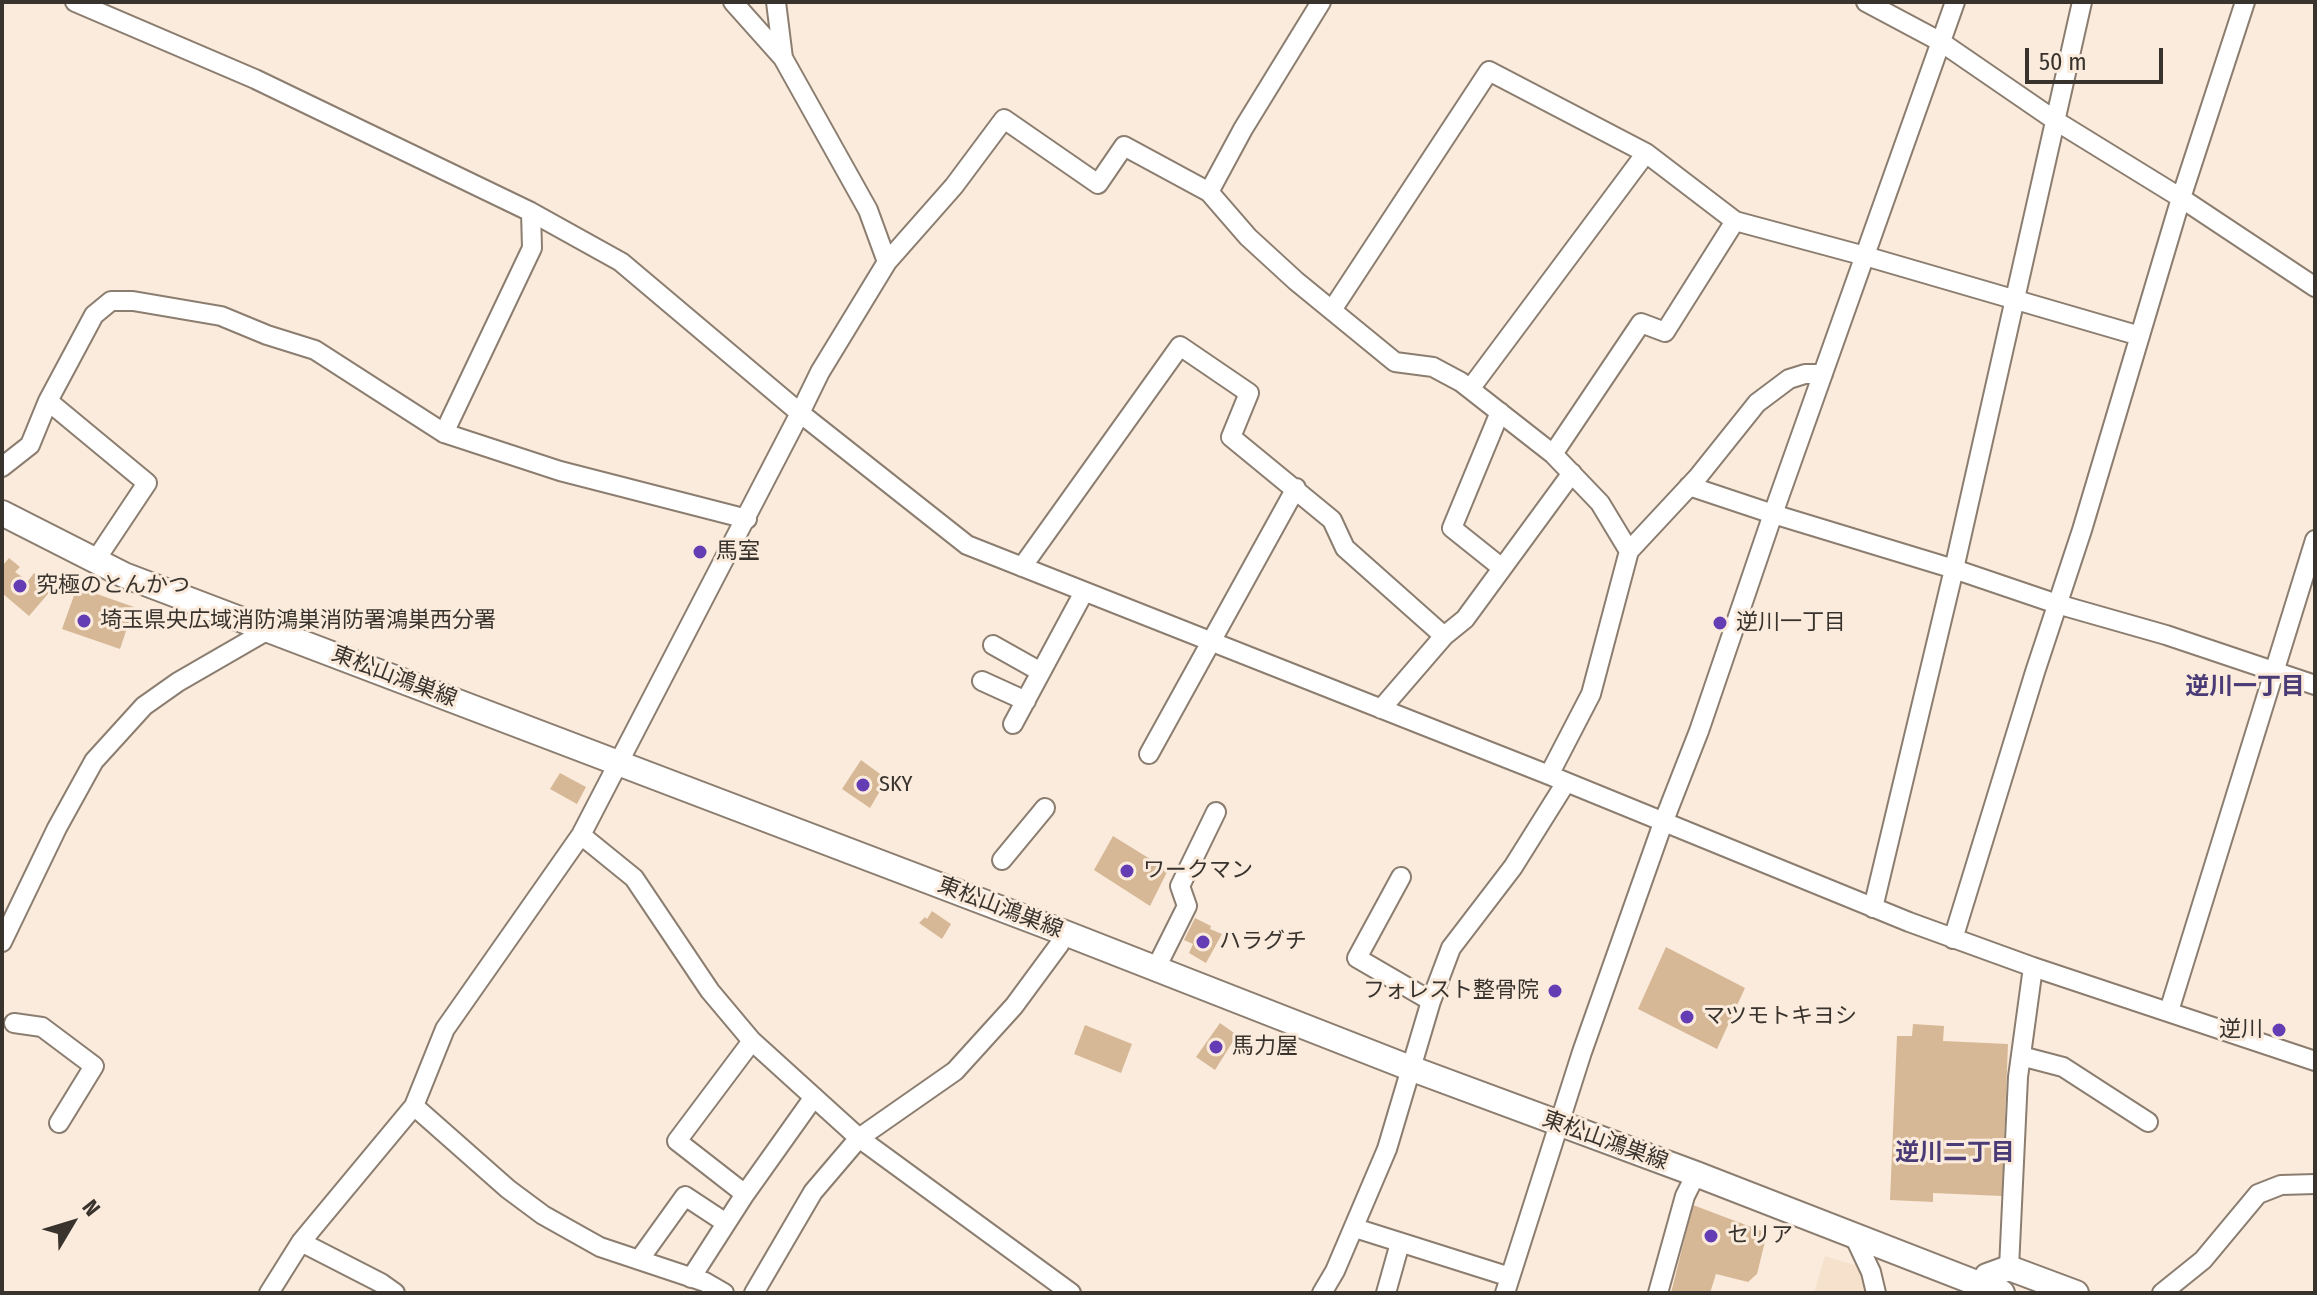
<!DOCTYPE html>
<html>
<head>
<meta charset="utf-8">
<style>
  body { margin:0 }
  #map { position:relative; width:2317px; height:1295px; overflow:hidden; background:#faebdc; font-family:"Fira Sans Condensed",sans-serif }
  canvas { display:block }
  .frame { position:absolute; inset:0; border:4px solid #39332d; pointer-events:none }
  .north { position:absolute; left:32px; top:1183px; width:80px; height:80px; -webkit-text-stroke:6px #faebdc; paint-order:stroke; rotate:52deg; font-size:22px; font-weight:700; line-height:32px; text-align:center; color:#39332d }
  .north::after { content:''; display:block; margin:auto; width:28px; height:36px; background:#39332d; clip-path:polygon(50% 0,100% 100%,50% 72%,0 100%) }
  .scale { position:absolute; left:2025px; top:48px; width:138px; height:36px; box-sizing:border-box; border:4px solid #39332d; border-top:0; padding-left:10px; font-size:24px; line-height:28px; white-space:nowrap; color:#39332d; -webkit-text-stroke:6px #faebdc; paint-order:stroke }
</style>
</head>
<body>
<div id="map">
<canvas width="2317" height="1295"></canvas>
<div class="frame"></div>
<div class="north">N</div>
<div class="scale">50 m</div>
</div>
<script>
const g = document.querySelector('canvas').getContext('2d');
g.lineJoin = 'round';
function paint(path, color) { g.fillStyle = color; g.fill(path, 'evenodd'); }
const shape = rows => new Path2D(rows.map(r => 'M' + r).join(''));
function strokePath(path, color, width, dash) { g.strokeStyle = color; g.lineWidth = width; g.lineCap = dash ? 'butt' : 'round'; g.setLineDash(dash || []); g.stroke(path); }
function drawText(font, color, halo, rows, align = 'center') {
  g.font = font + ' "Fira Sans Condensed","Noto Sans JP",sans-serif'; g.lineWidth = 6; g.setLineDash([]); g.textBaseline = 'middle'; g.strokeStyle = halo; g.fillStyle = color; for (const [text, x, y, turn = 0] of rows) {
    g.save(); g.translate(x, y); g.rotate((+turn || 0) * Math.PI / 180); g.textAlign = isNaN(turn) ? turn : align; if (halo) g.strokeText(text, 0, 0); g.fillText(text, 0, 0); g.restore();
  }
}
paint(shape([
  [1825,1256,1858,1266,1863,1272,1869,1293,1814,1293]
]), '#f6e2cc');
paint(shape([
  [9,558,20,567,15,572,28,581,34,573,53,588,29,616,2,593,2,566],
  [77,587,134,607,120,649,62,629],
  [861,760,887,779,870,808,842,789],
  [560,773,586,787,577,804,550,789],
  [1113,836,1168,870,1150,906,1094,870],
  [932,911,951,924,942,939,919,923,925,917,927,919],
  [1195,918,1211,926,1210,929,1222,934,1206,963,1189,953,1193,944,1184,940],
  [1666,947,1745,988,1717,1049,1638,1009],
  [1220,1023,1237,1035,1215,1070,1196,1057],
  [1913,1024,1944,1026,1943,1041,2008,1044,2002,1196,1933,1193,1933,1202,1890,1200,1897,1036,1912,1036],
  [1085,1025,1132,1044,1121,1073,1074,1054],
  [1693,1205,1767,1233,1757,1274,1748,1282,1716,1274,1710,1293,1671,1293]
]), '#d7b896');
const minor = shape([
  [75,2,255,79,531,212,621,262,800,413,820,372,887,262,954,186,1004,119,1098,184,1124,146,1209,192,1248,237,1296,281,1395,362,1433,367,1461,382,1553,454,1600,503,1629,551],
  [733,2,783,58,868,210,887,262],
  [776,2,783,58],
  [1866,2,1941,42,2056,121,2181,198,2315,287],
  [1209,192,1243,129,1321,2],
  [1332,310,1489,71,1646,153],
  [1470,389,1646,153,1735,221,1865,256,2140,336],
  [1500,412,1452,528,1502,568],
  [444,433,532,248,531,212],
  [1553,454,1641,323,1665,332,1735,221],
  [2,467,30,445,48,401],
  [1689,486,1773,514,1954,569,2057,604,2166,635,2315,685],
  [95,561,147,483,48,401,94,315,111,301,133,301,221,316,267,335,315,350,444,433,560,471,747,519],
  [1022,567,1180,346,1249,393,1231,437,1332,520,1345,548,1444,636],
  [993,645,1041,672],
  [982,681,1026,701],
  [1381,709,1444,636,1465,619,1572,473],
  [1013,724,1084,592],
  [1149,754,1296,488],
  [1549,775,1591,694,1629,551,1697,478,1757,403,1789,379,1805,374,1823,374],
  [581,835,634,878,710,991,752,1041,859,1138,1071,1293],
  [1002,860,1045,808],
  [1401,877,1357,958,1431,1001],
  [1873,908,1954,569,2082,2],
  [1953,939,2035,672,2082,530,2181,198,2245,2],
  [2,942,57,828,94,761,144,706,178,682,268,630],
  [1156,968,1187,906,1180,886,1216,812],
  [2169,1011,2315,540],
  [14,1023,42,1027,94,1066,59,1123],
  [2021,1056,2063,1067,2148,1122],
  [414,1106,508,1189,543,1215,600,1247,705,1282,724,1293],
  [745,1194,677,1141,752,1041],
  [1355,1228,1510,1277],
  [1854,1236,1871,1272,1876,1293],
  [301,1242,381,1283,395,1293],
  [639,1260,685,1196,726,1223],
  [2009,1268,2018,1077,2033,967],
  [691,1278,745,1194,814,1097],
  [269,1293,301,1242,414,1106,445,1029,581,835,800,413,967,545,1549,775,1909,922,2033,967,2315,1061],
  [754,1293,813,1192,859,1138,955,1071,1014,1006,1059,945,1065,933],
  [1322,1293,1335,1271,1387,1149,1431,1001,1451,948,1513,867,1565,784],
  [1386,1293,1400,1243],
  [1505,1293,1582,1052,1663,823,1699,731,1773,514,1955,2],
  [1658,1293,1685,1196,1696,1174],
  [2162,1293,2203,1260,2258,1194,2281,1185,2315,1184]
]);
const major = shape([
  [2,513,124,575,1065,933,1410,1068,1696,1174,2002,1293],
  [1983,1293,1983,1286,1987,1276,2009,1268,2076,1293]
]);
strokePath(minor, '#8b7d6f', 22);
strokePath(major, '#8b7d6f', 28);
strokePath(minor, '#fff', 18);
strokePath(major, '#fff', 24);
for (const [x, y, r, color] of [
  [700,552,8,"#643db5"],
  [20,586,8,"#643db5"],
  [84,621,8,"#643db5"],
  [1720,623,8,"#643db5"],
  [863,785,8,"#643db5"],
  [1127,871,8,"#643db5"],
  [1203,942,8,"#643db5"],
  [1555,991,8,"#643db5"],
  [1687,1017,8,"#643db5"],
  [2279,1030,8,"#643db5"],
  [1216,1047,8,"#643db5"],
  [1711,1236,8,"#643db5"]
]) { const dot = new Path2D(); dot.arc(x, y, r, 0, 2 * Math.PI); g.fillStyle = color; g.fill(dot); strokePath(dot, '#faebdc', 3); }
drawText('22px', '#39332d', '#faebdc', [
  ["馬室",716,552],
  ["究極のとんかつ",36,586],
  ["埼玉県央広域消防鴻巣消防署鴻巣西分署",100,621],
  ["逆川一丁目",1736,623],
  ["SKY",879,785],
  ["ワークマン",1143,871],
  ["ハラグチ",1219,942],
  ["フォレスト整骨院",1539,991,"right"],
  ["マツモトキヨシ",1703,1017],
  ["逆川",2263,1030,"right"],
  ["馬力屋",1232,1047],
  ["セリア",1727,1236]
], 'left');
drawText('22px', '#39332d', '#faebdc', [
  ["東松山鴻巣線",394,677,21],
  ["東松山鴻巣線",1000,908,21],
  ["東松山鴻巣線",1605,1141,20]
]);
drawText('bold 24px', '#4a3b77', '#faebdc', [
  ["逆川一丁目",2245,687],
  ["逆川二丁目",1955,1153]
]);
</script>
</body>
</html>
